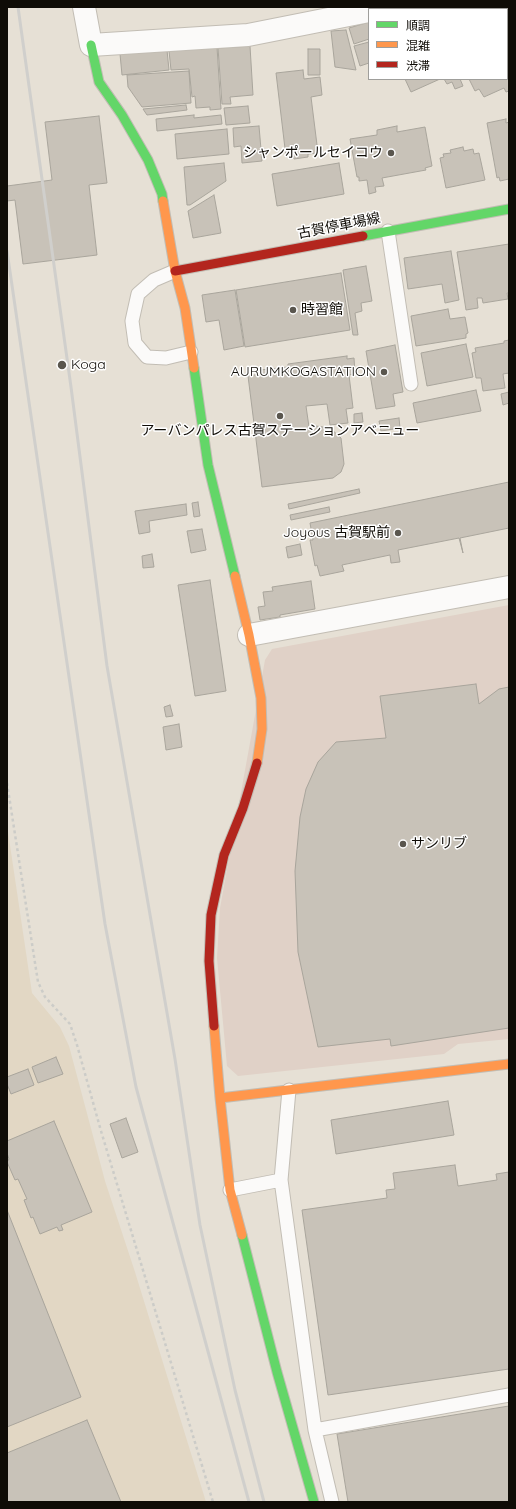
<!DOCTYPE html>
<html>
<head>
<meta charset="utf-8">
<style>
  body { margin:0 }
  #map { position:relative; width:516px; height:1509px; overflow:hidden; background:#e6e0d5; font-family:Quicksand,"Noto Sans JP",sans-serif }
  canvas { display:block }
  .frame { position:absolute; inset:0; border:8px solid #0f0c06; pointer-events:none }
  .legend { position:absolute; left:368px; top:8px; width:140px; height:72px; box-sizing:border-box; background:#fff; border:1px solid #9f9e9b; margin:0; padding:5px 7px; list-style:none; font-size:12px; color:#0f0c06 }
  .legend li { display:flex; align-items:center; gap:8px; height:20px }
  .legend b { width:20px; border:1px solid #9f9e9b }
</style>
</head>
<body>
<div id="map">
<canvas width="516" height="1509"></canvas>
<div class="frame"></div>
<ul class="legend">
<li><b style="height:5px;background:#63d668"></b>順調</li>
<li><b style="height:5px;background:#ff974d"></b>混雑</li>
<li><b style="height:5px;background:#b3261e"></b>渋滞</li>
</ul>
</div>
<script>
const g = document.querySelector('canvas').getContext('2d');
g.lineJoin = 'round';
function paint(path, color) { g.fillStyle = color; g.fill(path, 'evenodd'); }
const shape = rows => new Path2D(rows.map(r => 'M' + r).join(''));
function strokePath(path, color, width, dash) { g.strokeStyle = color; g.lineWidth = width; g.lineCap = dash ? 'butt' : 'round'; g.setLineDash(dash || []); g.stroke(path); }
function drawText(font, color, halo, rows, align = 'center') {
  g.font = font + ' Quicksand,"Noto Sans JP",sans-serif'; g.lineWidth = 3; g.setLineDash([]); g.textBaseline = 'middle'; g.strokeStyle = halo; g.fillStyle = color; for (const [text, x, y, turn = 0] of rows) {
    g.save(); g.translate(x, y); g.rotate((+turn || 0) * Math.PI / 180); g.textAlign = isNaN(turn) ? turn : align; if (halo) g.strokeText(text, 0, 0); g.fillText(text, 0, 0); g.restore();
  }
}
paint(shape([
  [509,605,509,1039,458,1044,444,1054,238,1076,227,1066,217,958,220,908,265,660,272,649]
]), '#e0d1c7');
paint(shape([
  [7,825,32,993,60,1027,69,1046,105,1181,135,1272,206,1502,7,1502]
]), '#e2d7c4');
const building = shape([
  [450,7,490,7,491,9,451,9,450,7],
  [369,22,369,39,354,44,349,28,369,22],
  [346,30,356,70,335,67,331,31,346,30],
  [369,42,369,63,360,66,354,46,369,42],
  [250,46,253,95,230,97,231,104,222,104,218,48,250,46],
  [217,47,221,109,210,110,210,107,196,108,195,96,192,97,189,69,171,70,169,51,217,47],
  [308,49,320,49,320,75,308,75,308,49],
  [167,50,169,70,122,75,120,54,167,50],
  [507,53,509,57,509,91,506,92,504,88,484,97,479,89,475,91,469,79,507,79,507,53],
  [303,70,304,79,320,77,322,95,311,97,318,153,308,154,308,157,294,159,293,156,286,157,276,73,303,70],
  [189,71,191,103,142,107,128,87,127,75,189,71],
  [405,79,440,79,411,92,405,79],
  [444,79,460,79,463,86,455,89,452,82,447,84,444,79],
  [186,105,187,110,147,115,143,109,186,105],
  [248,106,250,123,226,125,224,108,248,106],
  [194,115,194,118,221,115,222,124,157,131,156,119,194,115],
  [99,116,107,183,89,185,97,255,23,264,15,200,7,201,7,186,52,180,45,122,99,116],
  [506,119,506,123,509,122,509,179,500,181,499,177,497,178,487,123,506,119],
  [259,126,262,161,242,163,241,146,234,147,233,128,259,126],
  [397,126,397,132,425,127,432,166,425,168,426,170,382,178,384,186,375,187,376,192,369,194,367,180,359,181,359,177,357,177,350,139,377,135,377,130,397,126],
  [227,129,229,154,177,159,175,134,227,129],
  [463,147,464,151,473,149,474,154,479,153,485,180,446,188,440,158,444,157,443,154,451,153,450,150,463,147],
  [224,163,226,181,190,205,187,205,184,167,224,163],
  [339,163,344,194,277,206,272,174,339,163],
  [214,195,221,233,193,238,188,211,214,195],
  [509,244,509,293,507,293,508,299,483,303,482,298,477,298,478,308,466,310,457,252,509,244],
  [451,251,459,300,445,303,442,284,408,289,404,258,451,251],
  [366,266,372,301,361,303,362,311,355,313,358,335,353,335,343,270,366,266],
  [341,273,350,330,245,347,236,290,341,273],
  [235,290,244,346,224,350,219,320,206,322,202,295,235,290],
  [448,309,450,319,465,317,468,333,466,334,466,338,416,346,411,316,448,309],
  [509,340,509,373,503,374,505,388,483,391,481,378,476,378,472,353,476,352,475,348,504,343,504,341,509,340],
  [466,344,473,377,427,386,421,353,466,344],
  [395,345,403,392,393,394,395,406,376,409,366,351,395,345],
  [347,356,347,359,354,358,355,374,349,375,353,408,346,409,348,423,330,425,327,404,306,406,309,427,316,426,330,428,341,438,344,464,341,472,333,478,262,487,248,376,261,374,260,370,288,367,288,364,347,356],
  [476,390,481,411,417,423,413,403,476,390],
  [509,392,509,403,503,405,501,394,509,392],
  [362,413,363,422,354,423,354,414,362,413],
  [399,418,400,428,381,431,379,421,399,418],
  [509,482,509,528,460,538,463,553,459,538,398,550,400,562,391,563,390,555,342,565,344,571,320,576,317,565,315,566,310,540,313,540,310,523,509,482],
  [359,489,360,493,289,509,288,504,359,489],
  [198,502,200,516,194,517,192,503,198,502],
  [186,504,187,515,149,521,150,532,139,534,135,511,186,504],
  [329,507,330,512,291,520,290,515,329,507],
  [202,529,206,550,191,553,187,531,202,529],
  [300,544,302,555,288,558,286,547,300,544],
  [152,554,154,567,143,568,142,556,152,554],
  [210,580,226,691,195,696,178,585,210,580],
  [311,581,315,609,280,615,280,617,260,620,258,607,265,606,263,592,273,591,272,587,311,581],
  [476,684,479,704,499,689,509,687,509,1028,391,1046,390,1039,318,1047,298,952,295,871,300,817,306,789,318,762,336,742,386,738,380,696,476,684],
  [170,705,173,716,166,717,164,707,170,705],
  [179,724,182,747,166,750,163,727,179,724],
  [56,1057,63,1074,38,1083,32,1067,56,1057],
  [28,1069,34,1085,11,1094,7,1084,7,1077,28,1069],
  [448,1101,454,1135,336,1154,331,1120,448,1101],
  [126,1118,138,1152,122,1158,110,1124,126,1118],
  [54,1121,92,1212,61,1225,63,1230,59,1231,57,1227,40,1234,33,1217,31,1218,24,1200,27,1199,18,1179,15,1180,7,1162,9,1159,7,1153,7,1141,54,1121],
  [455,1165,458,1186,497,1180,496,1174,509,1172,509,1369,328,1395,302,1210,387,1198,386,1190,395,1189,393,1173,455,1165],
  [7,1210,81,1397,7,1427,7,1210],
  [509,1406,509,1502,348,1502,337,1434,509,1406],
  [87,1420,121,1502,7,1502,7,1453,87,1420]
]);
paint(building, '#c8c2b8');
strokePath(building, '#a9a59c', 1);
const lane = shape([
  [388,231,411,384],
  [175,271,154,280,138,294,132,321,135,343,147,357,166,358,191,352],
  [289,1090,281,1180,315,1430,332,1502],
  [230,1190,281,1180],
  [315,1430,509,1395]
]);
const street = shape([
  [84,7,91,45,248,35,369,11],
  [249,635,509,587]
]);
const fast = shape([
  [91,45,99,82,122,115,148,160,162,194,163,201],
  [363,236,509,209],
  [194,368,208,465,235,576],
  [242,1235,277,1372,314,1502]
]);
const slow = shape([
  [163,201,175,271,185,308,194,368],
  [235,576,249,635,261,698,262,729,257,763],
  [214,1026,220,1098,230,1190,242,1235],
  [220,1098,509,1064]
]);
const jam = shape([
  [175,271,363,236],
  [214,1026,209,961,211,915,224,855,243,808,257,763]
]);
strokePath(lane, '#c2bdb4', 15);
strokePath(street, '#c2bdb4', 24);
strokePath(fast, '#c2bdb4', 11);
strokePath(slow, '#c2bdb4', 11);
strokePath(jam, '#c2bdb4', 11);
strokePath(shape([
  [7,783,38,982,45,997,70,1024,77,1045,101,1131,213,1502]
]), '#ccccc8', 2.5, [3, 3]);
strokePath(lane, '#fbfaf9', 13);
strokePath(street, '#fbfaf9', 22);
strokePath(fast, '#63d668', 9);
strokePath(slow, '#ff974d', 9);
strokePath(jam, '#b3261e', 9);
strokePath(shape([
  [18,7,71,387,107,666,175,1059,200,1225,235,1390,264,1502],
  [7,251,105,924,136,1087,249,1502]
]), '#d0cfcc', 3);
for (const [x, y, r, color] of [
  [391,153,4,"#5a564e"],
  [293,310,4,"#5a564e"],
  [62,365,5,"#5a564e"],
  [384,372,4,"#5a564e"],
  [280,416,4,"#5a564e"],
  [398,533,4,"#5a564e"],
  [403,844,4,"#5a564e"]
]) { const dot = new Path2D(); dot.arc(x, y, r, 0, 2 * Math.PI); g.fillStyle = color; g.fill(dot); strokePath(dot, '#fff', 1.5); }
drawText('14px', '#0f0c06', '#fff', [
  ["シャンポールセイコウ",383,153],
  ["時習館",301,310,"left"],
  ["Koga",71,365,"left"],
  ["AURUMKOGASTATION",376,372],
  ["アーバンパレス古賀ステーションアベニュー",280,431,"center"],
  ["Joyous 古賀駅前",390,533],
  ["サンリブ",411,844,"left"]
], 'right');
drawText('14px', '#0f0c06', '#fff', [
  ["古賀停車場線",339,226,-11]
]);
</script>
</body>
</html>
